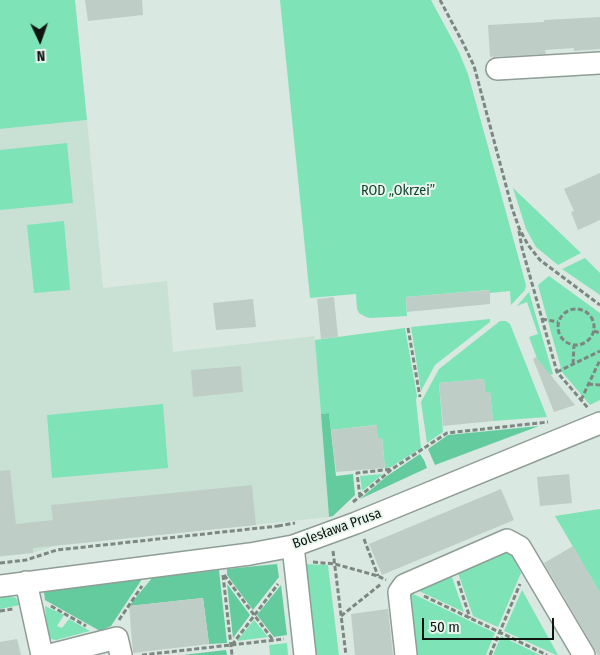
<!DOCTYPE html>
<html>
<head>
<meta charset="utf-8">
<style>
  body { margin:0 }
  #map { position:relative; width:600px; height:655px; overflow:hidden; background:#d9e8e0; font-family:"Fira Sans Condensed",sans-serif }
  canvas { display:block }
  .north { position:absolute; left:15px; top:15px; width:50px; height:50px; -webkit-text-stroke:4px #e6f6ed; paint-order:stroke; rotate:177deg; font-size:14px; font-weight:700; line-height:20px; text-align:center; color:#101512 }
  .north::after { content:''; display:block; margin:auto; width:18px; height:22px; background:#101512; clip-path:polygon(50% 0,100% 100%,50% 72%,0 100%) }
  .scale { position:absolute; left:422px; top:618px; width:132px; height:22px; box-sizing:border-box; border:2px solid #101512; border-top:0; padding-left:6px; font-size:15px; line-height:18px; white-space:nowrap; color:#101512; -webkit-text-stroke:4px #e6f6ed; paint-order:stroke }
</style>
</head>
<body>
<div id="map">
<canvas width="600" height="655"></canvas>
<div class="north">N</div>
<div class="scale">50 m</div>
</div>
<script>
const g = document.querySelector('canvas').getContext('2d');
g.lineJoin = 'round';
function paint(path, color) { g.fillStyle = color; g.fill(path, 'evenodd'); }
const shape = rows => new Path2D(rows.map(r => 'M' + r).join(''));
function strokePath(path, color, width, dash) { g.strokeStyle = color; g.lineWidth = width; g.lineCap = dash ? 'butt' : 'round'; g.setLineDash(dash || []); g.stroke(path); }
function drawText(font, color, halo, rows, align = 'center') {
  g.font = font + ' "Fira Sans Condensed",sans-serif'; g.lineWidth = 4; g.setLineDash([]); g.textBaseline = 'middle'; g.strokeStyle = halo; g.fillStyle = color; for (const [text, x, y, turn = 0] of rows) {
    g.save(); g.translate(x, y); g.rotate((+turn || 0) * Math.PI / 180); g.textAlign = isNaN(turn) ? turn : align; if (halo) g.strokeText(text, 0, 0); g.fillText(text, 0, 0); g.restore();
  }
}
paint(shape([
  [87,120,103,288,167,281,173,352,315,336,329,517,55,546,33,553,0,557,0,129]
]), '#c9e1d5');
paint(shape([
  [0,0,75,0,87,120,0,129],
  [280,0,431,0,459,52,468,74,526,285,525,290,511,305,510,291,490,293,489,290,406,297,407,316,370,318,366,317,359,313,357,309,356,294,310,298],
  [67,143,73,203,0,210,0,150],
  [513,188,581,253,558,265,536,247,526,229],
  [64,221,70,290,34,293,27,225],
  [585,258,600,273,600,295,562,269],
  [549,276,600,313,600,400,590,405,562,372,538,285],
  [529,292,553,374,544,377,529,337,538,334,527,302,517,306],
  [490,319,490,322,435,365,421,391,411,327],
  [500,321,506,321,510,324,547,417,493,421,490,392,485,392,484,379,439,383,443,432,427,443,421,402,439,369],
  [405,328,417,396,416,400,421,448,391,467,385,468,382,438,378,438,376,425,331,430,329,413,321,414,315,340],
  [163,404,168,468,52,478,47,415],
  [383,474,362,491,360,476],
  [600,509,600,593,555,516],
  [511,551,521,573,498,627,473,616,458,573],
  [301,564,328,565,339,655,311,655],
  [452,577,464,612,417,590],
  [522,590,558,655,556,655,504,631],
  [411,593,495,633,486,655,412,655,405,598],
  [0,596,8,596,16,598,20,605,0,609],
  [45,606,64,615,57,626,62,628,69,619,90,631,56,640,51,639,47,634,47,630],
  [254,620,268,637,237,641],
  [501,636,540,655,493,655],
  [287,643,288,655,270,655,269,645]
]), '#7ee3b7');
paint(shape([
  [329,413,336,476,353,474,355,495,333,516,329,517,321,414],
  [539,426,435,465,428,449,448,435],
  [420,454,424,460,427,468,360,499,387,476],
  [277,564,279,577,253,610,227,575,227,569],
  [219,570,227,643,209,644,203,598,129,606,152,578],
  [142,579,111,626,100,631,45,600,44,592,46,591],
  [227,584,250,615,233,638],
  [281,585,287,635,274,637,257,615],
  [226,650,227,655,183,655]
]), '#64cb9f');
paint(shape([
  [85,0,142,0,143,15,88,21],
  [600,17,600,49,574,51,574,48,545,50,546,54,490,57,488,25,544,22,544,20],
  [600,173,600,220,578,230,571,212,574,211,564,189],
  [490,290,490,304,407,312,406,297],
  [334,297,338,337,321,339,317,299],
  [253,299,256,327,216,330,213,303],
  [536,357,575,405,554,412,533,359],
  [241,366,243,392,193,397,191,370],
  [484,379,485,392,490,392,493,421,443,426,439,383],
  [377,425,378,438,382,438,385,468,336,472,331,430],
  [10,470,16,524,53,520,51,505,252,485,256,525,33,548,33,553,0,556,0,471],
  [569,474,572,503,540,506,537,477],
  [501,489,514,520,382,575,369,544],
  [573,546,600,593,600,655,598,655,544,563],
  [203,598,209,644,133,653,129,606],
  [388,609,393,655,355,655,351,614],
  [17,639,21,655,0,655,0,642]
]), '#becec6');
const minor = shape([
  [497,69,600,63],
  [293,546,305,655],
  [26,582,42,655],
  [0,586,250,554,293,546,356,523,600,423],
  [50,655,117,638,121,655],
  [406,655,399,592,404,585,507,540,520,547,584,655]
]);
strokePath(minor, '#8e9d95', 24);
strokePath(shape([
  [440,0,463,43,474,66,512,208,519,228,528,245,540,260,600,305],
  [519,231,522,248,557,372,588,408],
  '558 327a18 18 0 1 1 36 0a18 18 0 1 1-36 0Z',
  [542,319,558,322],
  [408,328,420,397],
  [594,331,600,333],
  [573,364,574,345],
  [557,372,600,351],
  [588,384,600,385],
  [581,400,600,360],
  [360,497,357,473,392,469],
  [353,502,392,469,447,433,548,422],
  [278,526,295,523],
  [364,539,378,576],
  [333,551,346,655],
  [313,562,335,564,378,576,386,580],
  [0,563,26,560,57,550,278,526],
  [223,575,232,655],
  [224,575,273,640],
  [458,581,470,618],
  [424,596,547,655],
  [51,606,86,626],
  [0,611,13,609],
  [341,616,381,584],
  [119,620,142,586],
  [232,645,278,584],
  [142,655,284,639],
  [490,655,520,584]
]), '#7d8782', 3, [5, 2.5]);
strokePath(minor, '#fff', 21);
drawText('14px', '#154230', '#e6f6ed', [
  ["ROD „Okrzei”",398,191]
]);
drawText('14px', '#101512', '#e6f6ed', [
  ["Bolesława Prusa",337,529,-20]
]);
</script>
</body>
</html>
